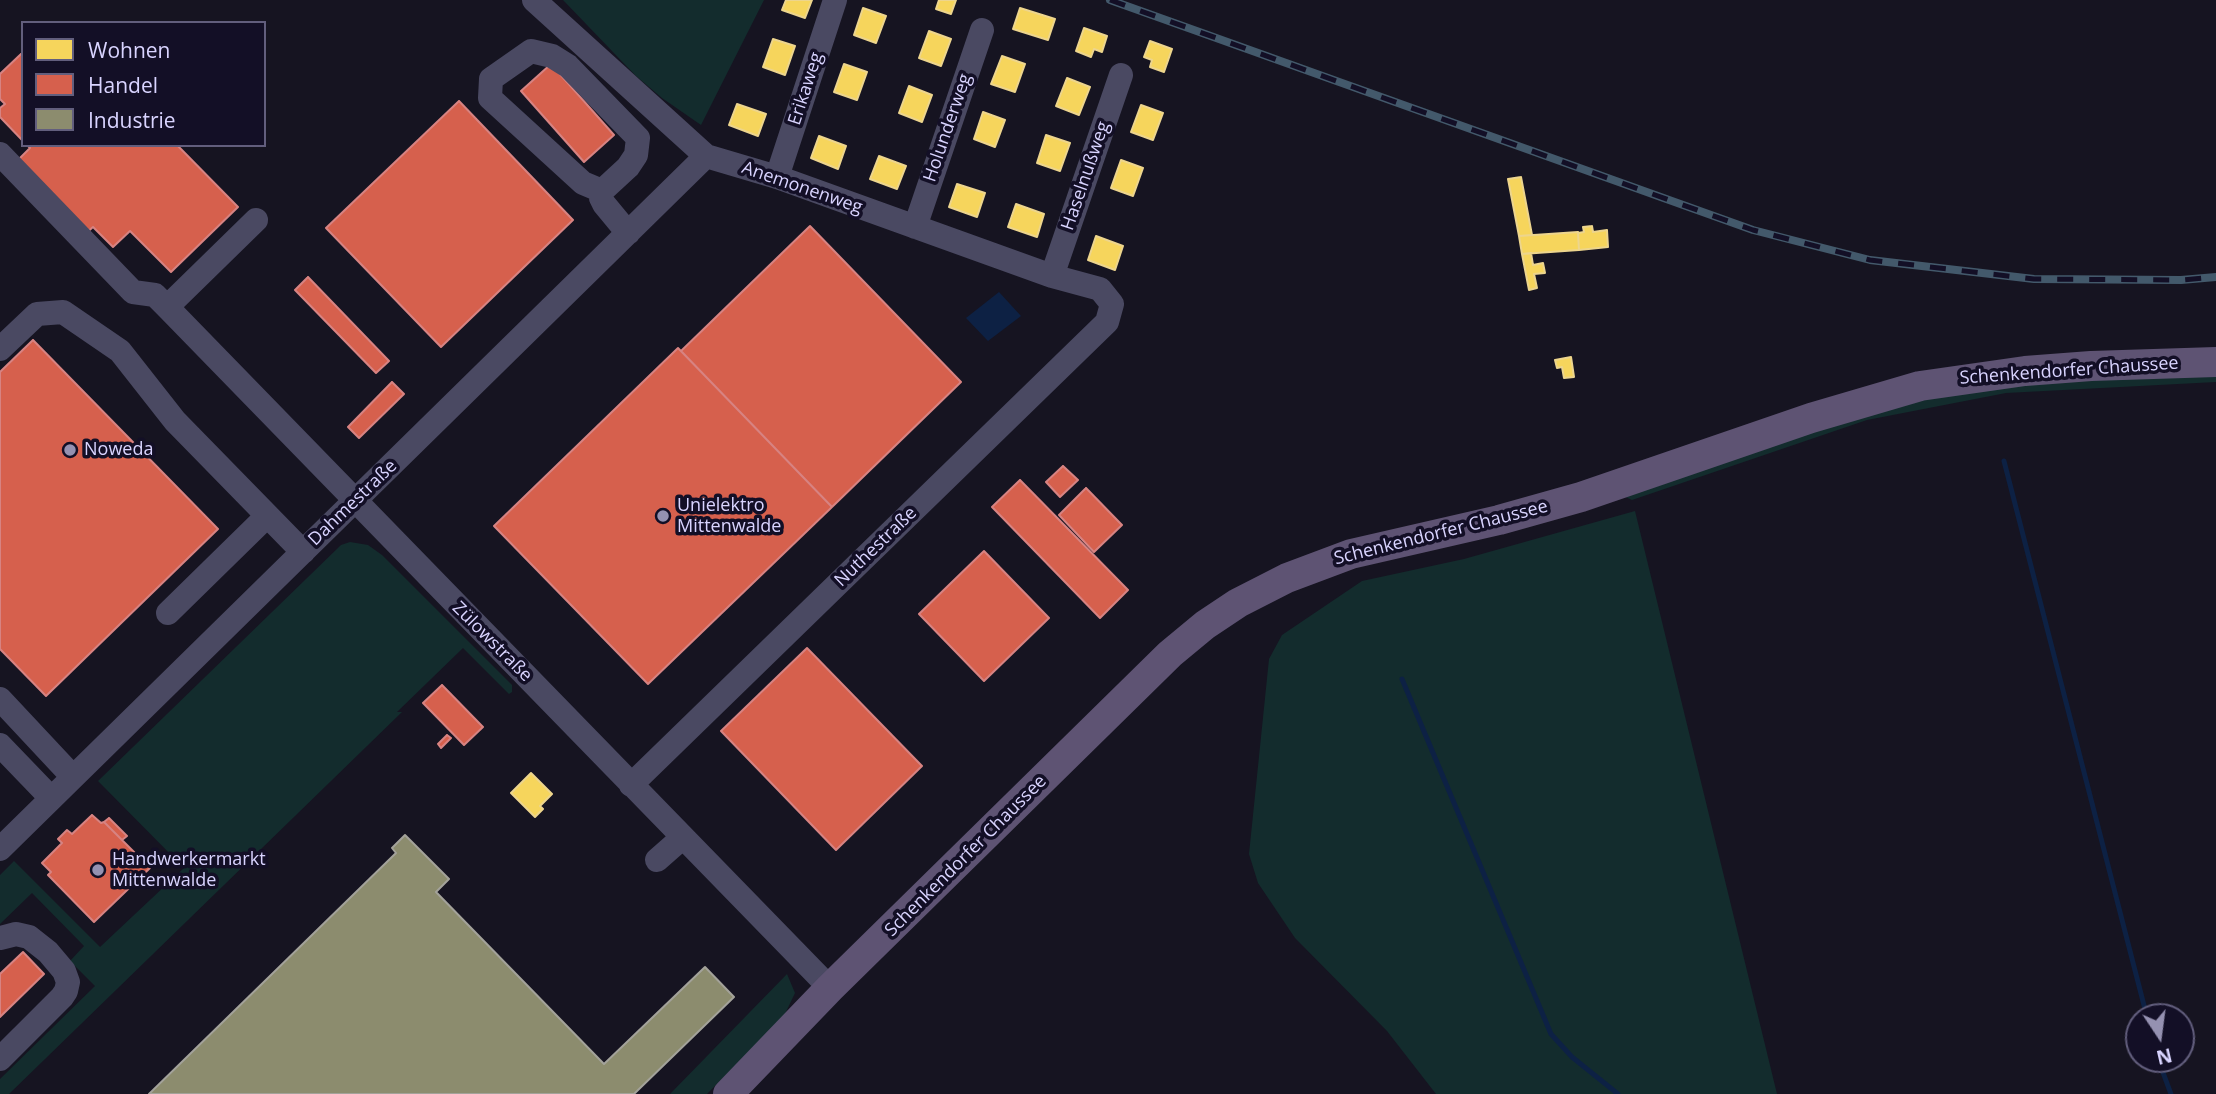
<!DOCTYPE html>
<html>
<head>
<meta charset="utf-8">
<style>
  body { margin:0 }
  #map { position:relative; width:2216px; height:1094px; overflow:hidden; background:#161421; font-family:"Open Sans",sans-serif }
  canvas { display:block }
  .legend { position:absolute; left:21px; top:21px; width:245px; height:126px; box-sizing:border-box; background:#130f26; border:2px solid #625e7d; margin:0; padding:9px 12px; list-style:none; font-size:21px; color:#d9d4ff }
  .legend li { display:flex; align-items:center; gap:14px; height:35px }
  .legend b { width:35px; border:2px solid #625e7d }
  .north { position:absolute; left:2125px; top:1003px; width:70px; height:70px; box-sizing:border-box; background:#130f26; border:2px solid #625e7d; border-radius:50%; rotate:167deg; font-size:19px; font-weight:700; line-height:28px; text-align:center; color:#d9d4ff }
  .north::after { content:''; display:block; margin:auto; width:24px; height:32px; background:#9591b1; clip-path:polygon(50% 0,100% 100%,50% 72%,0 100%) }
</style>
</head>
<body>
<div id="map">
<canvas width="2216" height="1094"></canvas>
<ul class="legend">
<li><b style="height:19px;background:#f6d55c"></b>Wohnen</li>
<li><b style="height:19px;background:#d6604d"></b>Handel</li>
<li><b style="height:19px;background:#8c8c6e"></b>Industrie</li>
</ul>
<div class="north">N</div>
</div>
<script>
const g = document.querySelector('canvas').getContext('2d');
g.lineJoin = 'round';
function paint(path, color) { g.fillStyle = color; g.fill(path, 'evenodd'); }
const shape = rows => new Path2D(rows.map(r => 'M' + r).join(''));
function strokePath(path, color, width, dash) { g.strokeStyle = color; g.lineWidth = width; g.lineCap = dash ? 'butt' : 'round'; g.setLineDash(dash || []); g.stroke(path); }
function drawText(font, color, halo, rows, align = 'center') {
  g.font = font + ' "Open Sans",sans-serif'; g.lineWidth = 7; g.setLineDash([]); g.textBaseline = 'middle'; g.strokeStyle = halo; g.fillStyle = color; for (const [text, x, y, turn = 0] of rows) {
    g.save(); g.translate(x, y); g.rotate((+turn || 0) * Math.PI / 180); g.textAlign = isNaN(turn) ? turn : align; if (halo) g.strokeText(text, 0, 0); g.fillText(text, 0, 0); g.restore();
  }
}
paint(shape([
  [563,0,764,0,701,125,662,98,636,76],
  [2216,372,2216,382,2006,393,1867,420,1632,500,1621,495,1813,427,1962,388],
  [1635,511,1777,1094,1436,1094,1387,1031,1295,938,1258,883,1249,854,1269,659,1282,635,1362,581,1464,559],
  [350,542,368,545,382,555,512,685,512,692,509,694,463,648,397,712,402,712,9,1094,0,1094,0,1079,95,986,70,961,84,946,32,893,0,924,0,875,14,861,100,947,184,868,98,781,341,545],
  [787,974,795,993,784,1016,707,1094,670,1094]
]), '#132c2d');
paint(shape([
  [999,292,1021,316,988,341,966,318]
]), '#0d2144');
const homes = shape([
  [786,0,812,0,805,18,782,10,786,0],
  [939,0,956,0,951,14,936,9,939,0],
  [863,8,886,16,876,43,854,35,863,8],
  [1020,8,1055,19,1048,40,1013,29,1020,8],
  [1084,28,1107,36,1102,52,1094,49,1091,57,1076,51,1084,28],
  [929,31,951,39,941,66,919,58,929,31],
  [773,39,795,46,785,75,763,67,773,39],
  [1150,41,1172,49,1164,72,1150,67,1152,60,1144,57,1150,41],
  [1002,56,1025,64,1015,92,991,84,1002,56],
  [844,64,867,72,857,100,834,92,844,64],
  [1067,78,1090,87,1079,115,1056,106,1067,78],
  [909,86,932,95,922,122,899,113,909,86],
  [737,104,766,114,758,136,729,125,737,104],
  [1141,105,1163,113,1153,140,1131,132,1141,105],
  [983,112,1005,120,995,147,974,139,983,112],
  [1046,135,1070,143,1060,171,1037,163,1046,135],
  [819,136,846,146,838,169,811,158,819,136],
  [879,156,906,166,897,189,870,179,879,156],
  [1121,160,1143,168,1133,196,1111,188,1121,160],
  [1521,177,1532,235,1519,236,1508,179,1521,177],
  [957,184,985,193,977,217,949,207,957,184],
  [1016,204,1044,214,1037,237,1008,227,1016,204],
  [1592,226,1593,232,1607,230,1608,247,1579,250,1578,233,1584,232,1583,227,1592,226],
  [1578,232,1579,250,1522,254,1519,236,1578,232],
  [1096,236,1123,246,1115,270,1088,260,1096,236],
  [1531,253,1533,265,1543,263,1545,273,1534,274,1537,288,1529,290,1522,254,1531,253],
  [1571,357,1574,377,1564,378,1562,367,1557,368,1555,360,1571,357],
  [531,773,552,794,540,806,543,809,535,817,511,793,531,773]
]);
paint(homes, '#f6d55c');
strokePath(homes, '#edd58d', 2);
const shops = shape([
  [21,54,23,56,23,141,0,117,0,108,5,104,0,99,0,74,21,54],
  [551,64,614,135,584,162,521,91,551,64],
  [459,101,573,220,441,347,326,228,459,101],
  [27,145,177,145,238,207,171,272,130,231,113,247,93,227,83,236,14,164,30,148,27,145],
  [810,226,961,382,832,507,681,351,810,226],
  [308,277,389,361,376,373,295,290,308,277],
  [33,340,218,529,46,696,0,649,0,372,33,340],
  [678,348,832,507,648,684,494,526,678,348],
  [392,382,404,394,359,438,348,427,392,382],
  [1063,466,1078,480,1060,497,1046,482,1063,466],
  [1020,480,1128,590,1100,618,992,507,1020,480],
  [1086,488,1122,525,1094,552,1059,515,1086,488],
  [984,551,1049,618,984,681,919,614,984,551],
  [807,648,922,766,836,850,721,731,807,648],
  [442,685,483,727,464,745,423,703,442,685],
  [447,735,451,738,441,748,438,744,447,735],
  [92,815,101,823,104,822,150,868,94,922,48,875,51,872,42,863,62,843,58,839,67,830,72,834,92,815],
  [109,818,127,836,122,840,104,822,109,818],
  [23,952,44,974,0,1017,0,974,23,952]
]);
paint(shops, '#d6604d');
strokePath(shops, '#d78382', 2);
const industry = shape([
  [405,835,449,879,436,892,604,1064,705,967,734,997,634,1094,149,1094,396,853,392,848,405,835]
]);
paint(industry, '#8c8c6e');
strokePath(industry, '#a3a29a', 2);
strokePath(shape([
  [2004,461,2147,1017],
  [1402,679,1551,1034,1572,1057,1618,1094],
  [2158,1059,2171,1094]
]), '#0d2144', 5);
strokePath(shape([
  [534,0,706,156,777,177,1052,276,1100,289,1112,304,1107,322,631,785],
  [0,154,133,292,155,295,167,307,830,988],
  [777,177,835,0],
  [602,191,583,183,490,98,491,79,531,51,552,56,568,66,638,138,636,155,628,167,602,191,601,198,604,204,628,233],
  [915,227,982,30],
  [1052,276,1121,75],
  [167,307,256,220],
  [0,349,37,314,63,312,120,351,175,421,303,552],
  [168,613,267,516],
  [0,699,73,777],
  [0,745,51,798],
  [0,849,706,156],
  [657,860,682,838],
  [0,938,16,934,29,937,48,952,64,971,68,982,66,991,62,997,0,1059]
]), '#4a4962', 24);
strokePath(shape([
  [728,1094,830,988,1170,654,1205,625,1238,603,1287,578,1351,554,1499,520,1581,497,1811,418,1920,386,2025,371,2091,366,2216,362]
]), '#5e5373', 30);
const rail = shape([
  [1110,0,1753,230,1870,260,2034,279,2181,280,2216,277]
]);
strokePath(rail, '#43596b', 8);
strokePath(rail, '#130f26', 5, [16]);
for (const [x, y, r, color] of [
  [70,450,7,"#9591b1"],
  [663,516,7,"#9591b1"],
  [98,870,7,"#9591b1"]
]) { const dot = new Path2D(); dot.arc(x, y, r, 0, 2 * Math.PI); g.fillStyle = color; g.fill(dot); strokePath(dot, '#130f26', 2.5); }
drawText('18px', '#d9d4ff', '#130f26', [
  ["Erikaweg",806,89,-72],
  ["Holunderweg",948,128,-71],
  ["Haselnußweg",1086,176,-71],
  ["Anemonenweg",802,188,19],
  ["Schenkendorfer Chaussee",2069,371,-4],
  ["Dahmestraße",353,503,-44],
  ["Schenkendorfer Chaussee",1441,533,-14],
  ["Nuthestraße",876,547,-44],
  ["Zülowstraße",492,642,45],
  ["Schenkendorfer Chaussee",966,856,-45]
]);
drawText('18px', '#d9d4ff', '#130f26', [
  ["Noweda",84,450],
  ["Unielektro",677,506],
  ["Mittenwalde",677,527],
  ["Handwerkermarkt",112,860],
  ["Mittenwalde",112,881]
], 'left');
</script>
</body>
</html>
